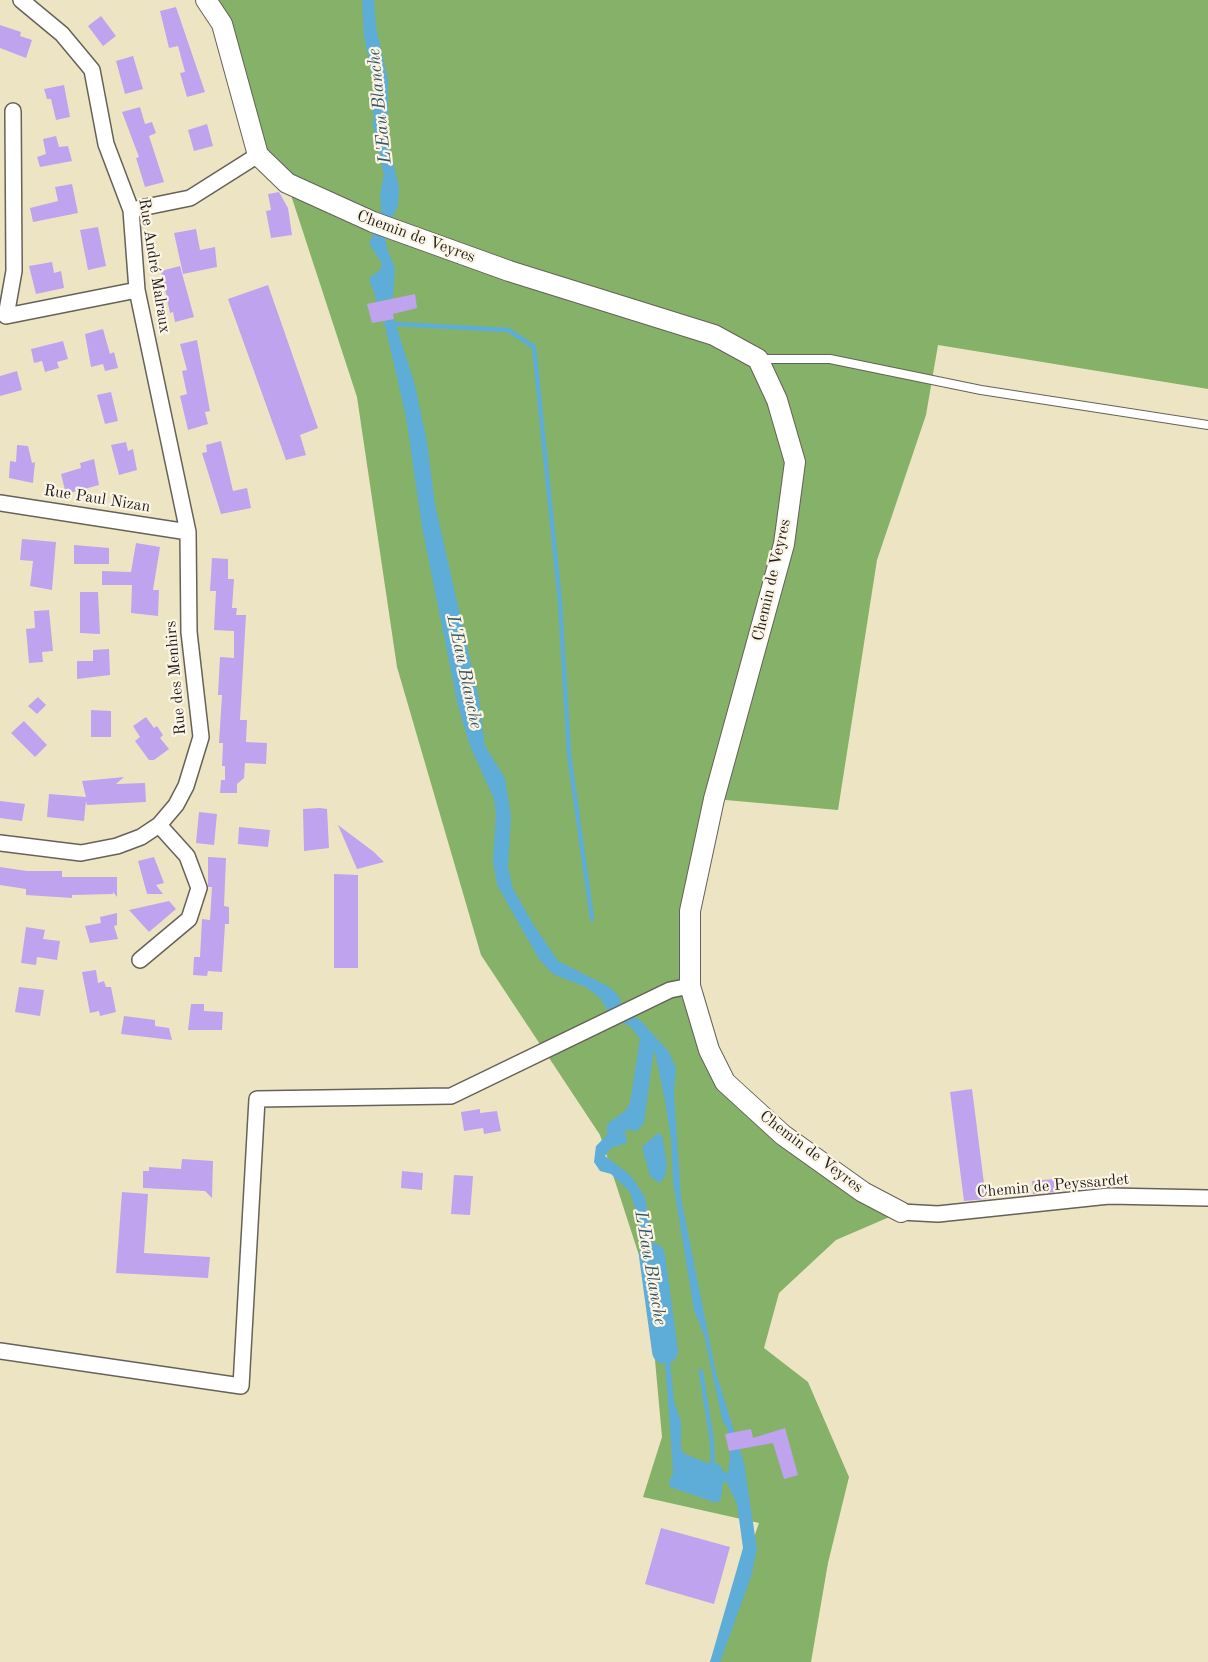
<!DOCTYPE html>
<html>
<head>
<meta charset="utf-8">
<style>
  body { margin:0 }
  canvas { display:block; background:#ede4c4 }
</style>
</head>
<body>
<canvas width="1208" height="1662"></canvas>
<script>
const g = document.querySelector('canvas').getContext('2d');
g.lineJoin = 'round';
function paint(path, color) { g.fillStyle = color; g.fill(path, 'evenodd'); }
const shape = rows => new Path2D(rows.map(r => 'M' + r).join(''));
function strokePath(path, color, width, dash) { g.strokeStyle = color; g.lineWidth = width; g.lineCap = dash ? 'butt' : 'round'; g.setLineDash(dash || []); g.stroke(path); }
function drawText(font, color, halo, rows, align = 'center') {
  g.font = font + ' "Old Standard TT",serif'; g.lineWidth = 4.5; g.setLineDash([]); g.textBaseline = 'middle'; g.strokeStyle = halo; g.fillStyle = color; for (const [text, x, y, turn = 0] of rows) {
    g.save(); g.translate(x, y); g.rotate((+turn || 0) * Math.PI / 180); g.textAlign = isNaN(turn) ? turn : align; if (halo) g.strokeText(text, 0, 0); g.fillText(text, 0, 0); g.restore();
  }
}
paint(shape([
  [206,0,1208,0,1208,389,938,345,926,415,877,560,838,810,714,799,690,986,725,1082,901,1212,836,1240,779,1293,764,1348,808,1382,849,1477,828,1563,811,1662,710,1662,759,1523,643,1497,662,1437,648,1283,600,1135,481,955,397,667,357,397,287,183,258,155]
]), '#86b168');
paint(shape([
  [362,0,374,0,376,27,388,80,388,142,399,187,398,205,385,236,387,249,395,268,393,298,377,302,369,278,380,270,382,264,369,243,382,218,380,195,384,175,373,126,374,85,364,37],
  [394,319,415,385,427,442,435,504,479,699,485,746,505,778,511,816,508,867,513,889,533,924,558,961,609,987,618,995,623,1008,642,1022,669,1052,676,1068,674,1093,681,1198,716,1373,744,1463,757,1549,751,1577,720,1662,710,1662,743,1548,737,1504,726,1481,723,1482,721,1498,717,1503,670,1487,669,1482,673,1473,669,1413,660,1305,651,1258,630,1192,611,1174,600,1171,594,1162,596,1146,607,1135,607,1124,625,1111,630,1103,640,1039,631,1027,610,1015,601,999,586,987,553,974,539,959,497,885,493,860,496,814,494,799,470,746,458,706,422,527,406,417,384,321],
  [654,1049,665,1100,671,1139,673,1182,694,1310,704,1335,722,1419,728,1430,730,1460,728,1473,724,1472,719,1464,707,1463,685,1454,681,1449,681,1422,674,1401,666,1321,645,1197,630,1175,605,1156,611,1148,627,1143,625,1130,637,1131,644,1123],
  [658,1133,662,1135,667,1163,665,1177,659,1183,650,1176,642,1147]
]), '#5eadd8');
strokePath(shape([
  [395,324,508,330,534,347,560,602,569,754,592,919],
  [701,1371,712,1442,713,1470]
]), '#5eadd8', 4.5);
strokePath(shape([
  [652,1256,665,1351]
]), '#5eadd8', 26);
paint(shape([
  [176,7,205,92,187,97,180,73,185,72,178,46,169,48,160,11],
  [101,16,116,36,103,46,88,26],
  [0,25,21,32,20,36,32,40,26,58,0,48],
  [133,56,143,89,125,94,116,61],
  [64,85,70,117,56,120,51,99,47,99,44,89],
  [140,107,145,124,152,122,156,133,149,136,164,182,145,187,136,158,139,157,122,112],
  [207,124,213,146,194,151,188,130],
  [56,136,59,147,68,146,72,161,40,167,37,157,46,154,43,139],
  [72,184,78,213,33,222,30,208,58,201,55,187],
  [279,192,288,208,292,235,271,238,266,211,271,210,268,194],
  [98,227,106,266,88,270,80,230],
  [196,229,200,250,215,247,217,267,183,274,174,233],
  [52,262,54,273,61,271,64,288,36,294,29,266],
  [180,266,194,317,175,322,173,312,170,313,161,271],
  [268,285,318,428,300,435,306,455,286,460,228,299],
  [415,294,417,308,393,314,394,319,372,323,367,304],
  [103,329,110,354,114,352,118,368,105,371,103,364,91,367,85,334],
  [197,340,210,411,205,412,208,424,188,430,180,396,187,394,182,371,187,370,180,344],
  [63,341,68,359,57,362,59,368,45,372,42,361,34,363,31,349],
  [17,371,22,390,0,396,0,376],
  [111,392,118,421,105,424,97,395],
  [221,441,233,491,247,488,251,508,221,514,202,453,207,452,206,445],
  [126,442,128,451,133,449,137,470,119,475,111,445],
  [17,445,28,446,32,463,35,462,33,483,9,478,10,461,16,462],
  [94,459,99,485,66,494,61,474,81,468,80,463],
  [22,539,56,542,52,590,30,586,33,561,20,560],
  [136,543,160,547,153,590,159,590,158,616,131,613,132,585,102,585,102,571,131,572],
  [74,545,109,548,109,564,74,564],
  [212,558,228,559,228,579,234,579,232,608,237,608,236,615,246,615,240,720,247,720,246,742,267,743,266,764,245,763,244,778,237,784,237,793,220,793,221,780,225,780,225,766,222,766,223,743,219,743,222,695,218,695,220,657,234,658,234,631,214,630,216,591,210,591],
  [80,592,98,592,100,634,80,633],
  [49,610,53,651,42,652,43,662,29,663,26,629,35,628,34,611],
  [109,649,110,675,77,679,77,661,93,661,93,650],
  [38,697,46,705,37,714,28,706],
  [91,710,111,711,111,737,91,737],
  [146,717,154,728,157,726,163,735,160,738,169,749,154,760,149,760,135,741,140,737,133,726],
  [24,721,47,745,35,757,11,733],
  [124,777,116,784,145,783,146,802,87,805,86,801,84,821,47,817,49,794,86,797,82,781],
  [0,801,25,804,22,821,0,818],
  [320,808,327,809,329,848,304,851,303,809],
  [199,812,217,814,214,845,196,843],
  [338,825,374,852,384,862,357,869],
  [239,827,270,830,268,847,238,844],
  [154,857,164,883,156,885,163,894,147,894,138,861],
  [208,857,226,858,224,906,229,907,229,924,225,924,222,972,208,971,207,976,193,975,194,957,200,957,202,919,210,920,212,887,208,887],
  [0,867,27,871,62,871,62,877,117,877,117,897,113,892,113,894,72,895,72,898,26,895,26,889,0,885],
  [334,874,358,875,358,968,334,968],
  [169,901,176,909,149,932,129,910],
  [117,913,117,925,114,926,118,939,90,943,85,926,101,923,100,917],
  [26,927,45,930,43,939,60,941,57,960,37,957,36,965,21,963],
  [96,970,98,983,104,981,106,987,111,987,116,1012,100,1016,99,1011,90,1013,82,972],
  [19,987,44,990,40,1016,15,1012],
  [191,1004,204,1004,204,1011,223,1012,222,1030,188,1030],
  [124,1016,155,1020,155,1026,169,1028,172,1040,121,1034],
  [972,1089,986,1199,964,1201,950,1092],
  [480,1109,480,1113,497,1111,501,1131,484,1134,483,1128,464,1131,461,1112],
  [182,1159,213,1161,212,1198,205,1191,143,1188,143,1171,149,1171,149,1167,181,1169],
  [402,1171,423,1173,422,1190,401,1188],
  [454,1175,473,1176,470,1215,451,1214],
  [1054,1179,1056,1192,1033,1194,1032,1181],
  [122,1192,148,1194,144,1253,210,1257,208,1278,116,1273],
  [785,1428,798,1475,784,1479,773,1443,729,1451,725,1434,751,1429,753,1438],
  [661,1528,730,1547,714,1604,645,1584]
]), '#c0a3ef');
const service = shape([
  [760,359,830,359,981,390,1208,425]
]);
const minor = shape([
  [13,111,14,271,6,316,137,290],
  [131,210,190,198,258,155],
  [0,503,188,532],
  [0,843,81,853,117,846,141,837,159,825,176,805,186,786,201,737,189,632,188,532,137,290,131,210,106,144,92,70,62,34,21,0],
  [140,960,189,919,199,888,187,856,159,825],
  [901,1212,938,1214,1109,1196,1208,1198],
  [0,1351,241,1386,257,1099,451,1096,670,990,690,986]
]);
const tertiary = shape([
  [206,0,222,24,258,155,287,183,373,222,509,271,714,335,758,359,777,400,795,462,784,544,714,799,690,911,690,986,709,1050,725,1082,783,1135,863,1192,901,1212]
]);
strokePath(service, '#656257', 10);
strokePath(minor, '#656257', 18);
strokePath(tertiary, '#656257', 22);
strokePath(service, '#fff', 8);
strokePath(minor, '#fff', 15);
strokePath(tertiary, '#fff', 20);
drawText('16px', '#1c1c1c', '#fcf5e5', [
  ["Chemin de Veyres",416,237,20],
  ["Rue André Malraux",154,266,81],
  ["Rue Paul Nizan",97,499,9],
  ["Chemin de Veyres",772,580,-77],
  ["Rue des Menhirs",176,678,-95],
  ["Chemin de Veyres",811,1152,37],
  ["Chemin de Peyssardet",1053,1186,-5]
]);
drawText('italic 18px', '#365667', '#fcf5e5', [
  ["L'Eau Blanche",380,106,-96],
  ["L'Eau Blanche",464,672,78],
  ["L'Eau Blanche",650,1268,80]
]);
</script>
</body>
</html>
